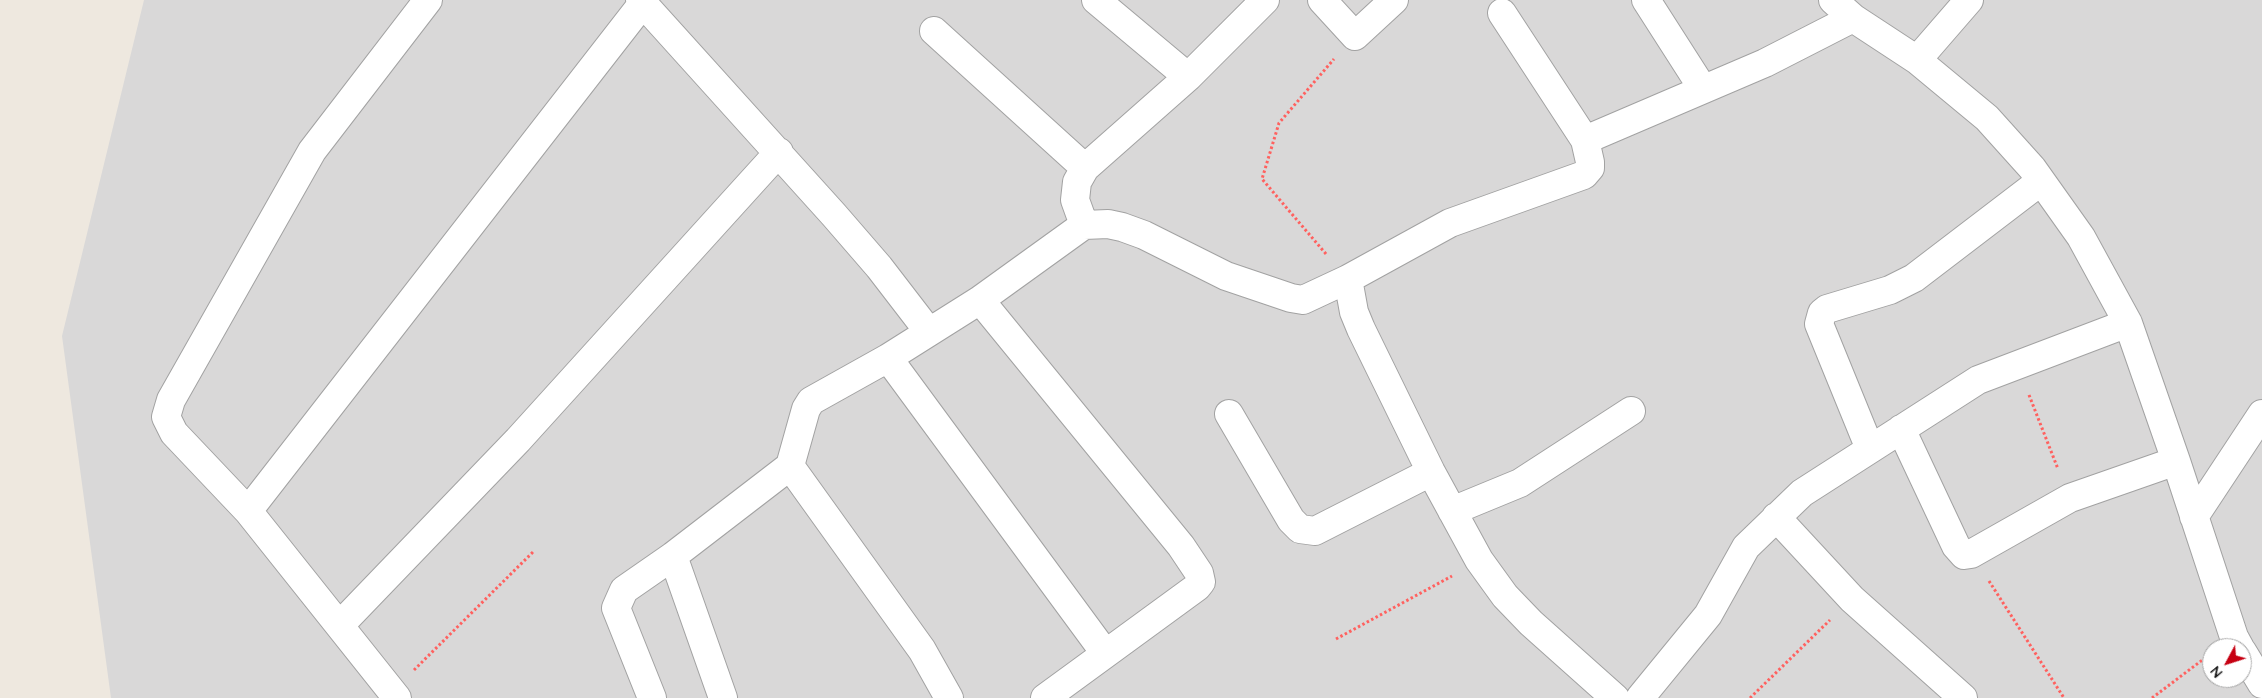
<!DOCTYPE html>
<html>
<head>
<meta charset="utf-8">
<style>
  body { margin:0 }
  #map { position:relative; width:2262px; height:698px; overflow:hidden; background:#eee8df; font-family:Quicksand,sans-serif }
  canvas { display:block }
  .north { position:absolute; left:2202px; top:638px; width:50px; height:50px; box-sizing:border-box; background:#fff; border:1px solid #a4a4a4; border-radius:50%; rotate:230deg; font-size:14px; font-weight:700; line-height:20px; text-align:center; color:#1b1b1b }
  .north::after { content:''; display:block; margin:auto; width:18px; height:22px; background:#c60012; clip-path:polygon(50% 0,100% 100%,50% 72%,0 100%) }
</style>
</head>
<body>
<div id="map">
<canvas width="2262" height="698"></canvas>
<div class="north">N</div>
</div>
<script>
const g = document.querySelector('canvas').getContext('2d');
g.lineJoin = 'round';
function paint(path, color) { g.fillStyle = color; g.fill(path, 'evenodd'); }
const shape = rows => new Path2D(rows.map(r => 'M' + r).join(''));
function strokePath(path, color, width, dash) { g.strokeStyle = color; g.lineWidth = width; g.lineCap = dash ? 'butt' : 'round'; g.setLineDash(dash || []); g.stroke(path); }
paint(shape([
  [144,0,2262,0,2262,698,111,698,62,336],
  [2212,648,2242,648,2242,678,2212,678]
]), '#d9d8d8');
const minor = shape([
  [640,0,834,215,879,267,929,332],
  [1096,0,1188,77],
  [1322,0,1355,36,1394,0],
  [1646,0,1703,89],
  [1833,0,1853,18,1917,60,1987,118,2032,168,2081,237,2128,323],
  [934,31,1085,168],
  [1917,60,1969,0],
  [1585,140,1765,63,1853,18],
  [1084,225,1075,200,1077,182,1085,168,1188,77,1265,0],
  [1348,279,1354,312,1361,329,1431,472,1479,560,1505,596,1531,623,1615,698],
  [980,300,1181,546,1199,573,1201,582,1197,587,1045,698],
  [888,358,1105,653],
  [1229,414,1291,520,1300,529,1315,531,1431,472],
  [1901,429,1956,546,1964,555,1971,554,2070,498,2176,461],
  [1870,449,1819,324,1822,313,1827,309,1890,290,1914,278,2041,181],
  [790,466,922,650,949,698],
  [248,511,643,3],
  [1452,511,1520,483,1631,411],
  [1776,517,1852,599,1963,698],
  [2194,517,2262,414],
  [673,556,723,698],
  [340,625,518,440,779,152],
  [2242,651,2262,684],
  [397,698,248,511,174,433,166,417,171,400,312,151,428,0],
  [652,698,616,608,624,590,673,556,790,466,806,409,811,401,888,358,980,300,1084,225,1108,224,1122,227,1144,235,1226,276,1291,298,1303,300,1348,279,1450,223,1584,175,1590,168,1590,162,1585,140,1502,13],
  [1640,698,1708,615,1746,547,1802,493,1978,380,2128,323,2176,461,2234,637,2240,648]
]);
strokePath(minor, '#a2a2a2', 30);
strokePath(shape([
  [1326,254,1262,179,1279,123,1334,59],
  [2029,395,2058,469],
  [1989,581,2064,698],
  [1336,639,1452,576],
  [414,670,534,551],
  [1750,698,1830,620],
  [2152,698,2209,655]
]), '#ff615f', 3, [2.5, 2.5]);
strokePath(minor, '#fff', 28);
</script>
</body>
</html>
